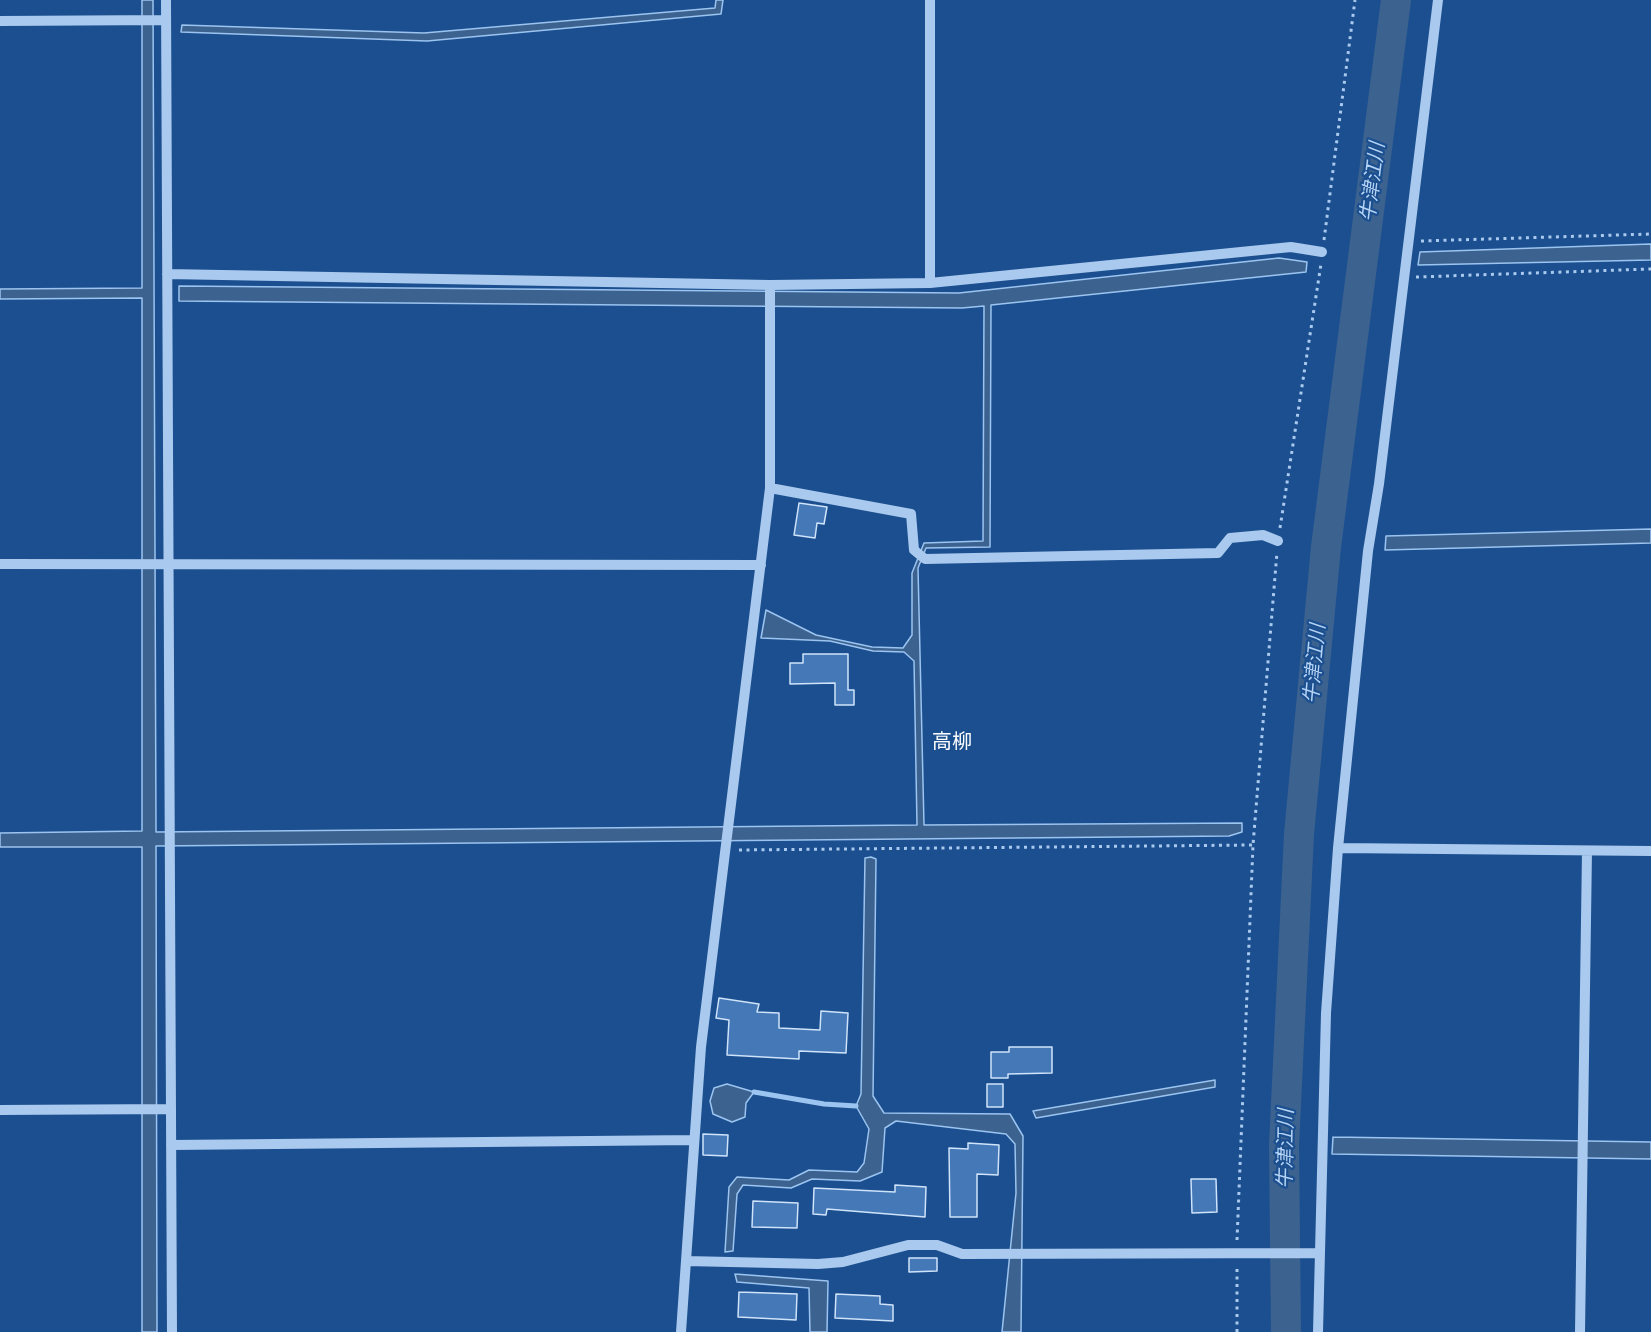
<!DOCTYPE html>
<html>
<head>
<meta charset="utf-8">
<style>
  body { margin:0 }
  canvas { display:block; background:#1b4f8f }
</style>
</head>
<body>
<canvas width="1651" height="1332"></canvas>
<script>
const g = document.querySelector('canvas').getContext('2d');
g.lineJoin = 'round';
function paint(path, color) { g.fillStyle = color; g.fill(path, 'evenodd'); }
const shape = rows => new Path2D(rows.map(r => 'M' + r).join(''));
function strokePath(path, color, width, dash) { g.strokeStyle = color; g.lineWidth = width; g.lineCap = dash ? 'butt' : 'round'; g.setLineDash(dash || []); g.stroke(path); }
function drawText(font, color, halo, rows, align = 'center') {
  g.font = font + ' "Alegreya Sans","Noto Sans JP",sans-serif'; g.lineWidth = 4.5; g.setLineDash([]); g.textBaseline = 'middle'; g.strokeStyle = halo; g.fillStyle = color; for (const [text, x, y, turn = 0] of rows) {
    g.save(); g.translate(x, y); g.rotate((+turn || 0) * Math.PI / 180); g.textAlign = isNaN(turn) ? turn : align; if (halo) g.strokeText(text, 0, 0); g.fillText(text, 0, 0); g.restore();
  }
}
const water = shape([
  [142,0,153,0,156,832,917,825,914,661,904,652,873,651,830,641,761,638,766,610,816,635,872,647,903,648,912,635,912,573,924,543,983,541,984,306,962,308,179,301,179,286,959,293,1279,258,1307,262,1306,272,991,305,990,547,926,548,918,568,924,825,1242,823,1242,832,1229,836,156,846,157,1332,142,1332,142,847,0,847,0,833,142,831,142,298,0,299,0,289,142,288,142,0],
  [716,0,723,0,721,14,427,41,181,32,182,25,424,33,715,8,716,0],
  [1651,244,1651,260,1418,265,1420,252,1651,244],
  [1651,529,1651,543,1385,550,1386,536,1651,529],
  [871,857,876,859,873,1096,884,1113,1010,1114,1023,1136,1021,1332,1002,1332,1016,1193,1015,1144,1006,1134,896,1121,885,1128,882,1172,860,1181,812,1179,791,1188,743,1185,737,1194,733,1251,725,1252,729,1187,737,1177,789,1180,809,1170,857,1172,864,1163,869,1129,856,1106,861,1094,865,858,871,857],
  [1215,1080,1215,1087,1036,1118,1033,1111,1215,1080],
  [727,1084,754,1092,746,1103,745,1117,732,1122,713,1114,710,1101,714,1088,727,1084],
  [1333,1137,1651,1142,1651,1159,1332,1154,1333,1137],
  [735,1274,828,1281,827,1332,810,1332,809,1288,737,1282,735,1274]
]);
paint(water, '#3c6290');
strokePath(water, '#9cc4f0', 1.5);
strokePath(shape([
  [754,1092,824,1104,856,1106]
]), '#9cc4f0', 5);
strokePath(shape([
  [1286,1332,1284,1145,1299,834,1326,547,1396,0]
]), '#3c6290', 30);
const building = shape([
  [799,503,827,507,824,524,817,523,815,538,794,535,799,503],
  [803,654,848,654,848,690,854,690,854,705,835,705,835,683,790,684,790,663,803,663,803,654],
  [719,998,759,1004,757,1012,779,1013,779,1028,820,1030,821,1011,848,1013,846,1053,799,1051,799,1059,727,1055,729,1020,716,1018,719,998],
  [1009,1047,1052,1047,1052,1073,1008,1074,1008,1078,991,1078,991,1052,1009,1052,1009,1047],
  [987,1084,1003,1084,1003,1107,987,1107,987,1084],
  [703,1134,728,1135,727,1156,703,1155,703,1134],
  [968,1143,999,1145,998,1175,977,1174,977,1217,950,1217,949,1148,968,1149,968,1143],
  [1191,1179,1216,1179,1217,1212,1192,1213,1191,1179],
  [895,1185,926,1187,925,1217,827,1209,826,1215,813,1214,814,1188,895,1192,895,1185],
  [753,1201,798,1203,797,1228,752,1227,753,1201],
  [909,1258,937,1258,937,1271,909,1272,909,1258],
  [739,1292,797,1294,796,1320,738,1317,739,1292],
  [836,1294,880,1296,880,1304,893,1305,893,1321,835,1318,836,1294]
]);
paint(building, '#4478b7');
strokePath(building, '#cfe3fa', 1.5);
strokePath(shape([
  [1324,240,1355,0],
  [1421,241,1651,234],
  [1416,277,1651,269],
  [1280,528,1321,264],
  [739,850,1253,845],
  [1237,1240,1253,845,1277,552],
  [1237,1332,1237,1265]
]), '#a9c9ee', 3, [3, 4.5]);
strokePath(shape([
  [166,0,172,1332],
  [930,0,930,283],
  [0,21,166,20],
  [167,274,770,285,930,283,1291,247,1322,252],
  [770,488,911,514,914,550,925,559,1218,553,1230,538,1263,535,1278,541],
  [0,564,761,565],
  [1338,848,1651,851],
  [0,1110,171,1109],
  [171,1145,694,1140],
  [686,1261,818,1264,843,1262,908,1245,937,1245,962,1254,1319,1253],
  [681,1332,701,1047,770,488,770,285],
  [1318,1332,1326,1013,1338,848,1368,551,1379,484,1438,0],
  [1580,1332,1587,851]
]), '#a9c9ee', 10);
drawText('italic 20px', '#b5d3f5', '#1b4f8f', [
  ["牛津江川",1373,182,-83],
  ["牛津江川",1315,664,-85],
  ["牛津江川",1286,1149,-89]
]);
drawText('20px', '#fff', '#1b4f8f', [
  ["高柳",952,742]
]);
</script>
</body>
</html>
